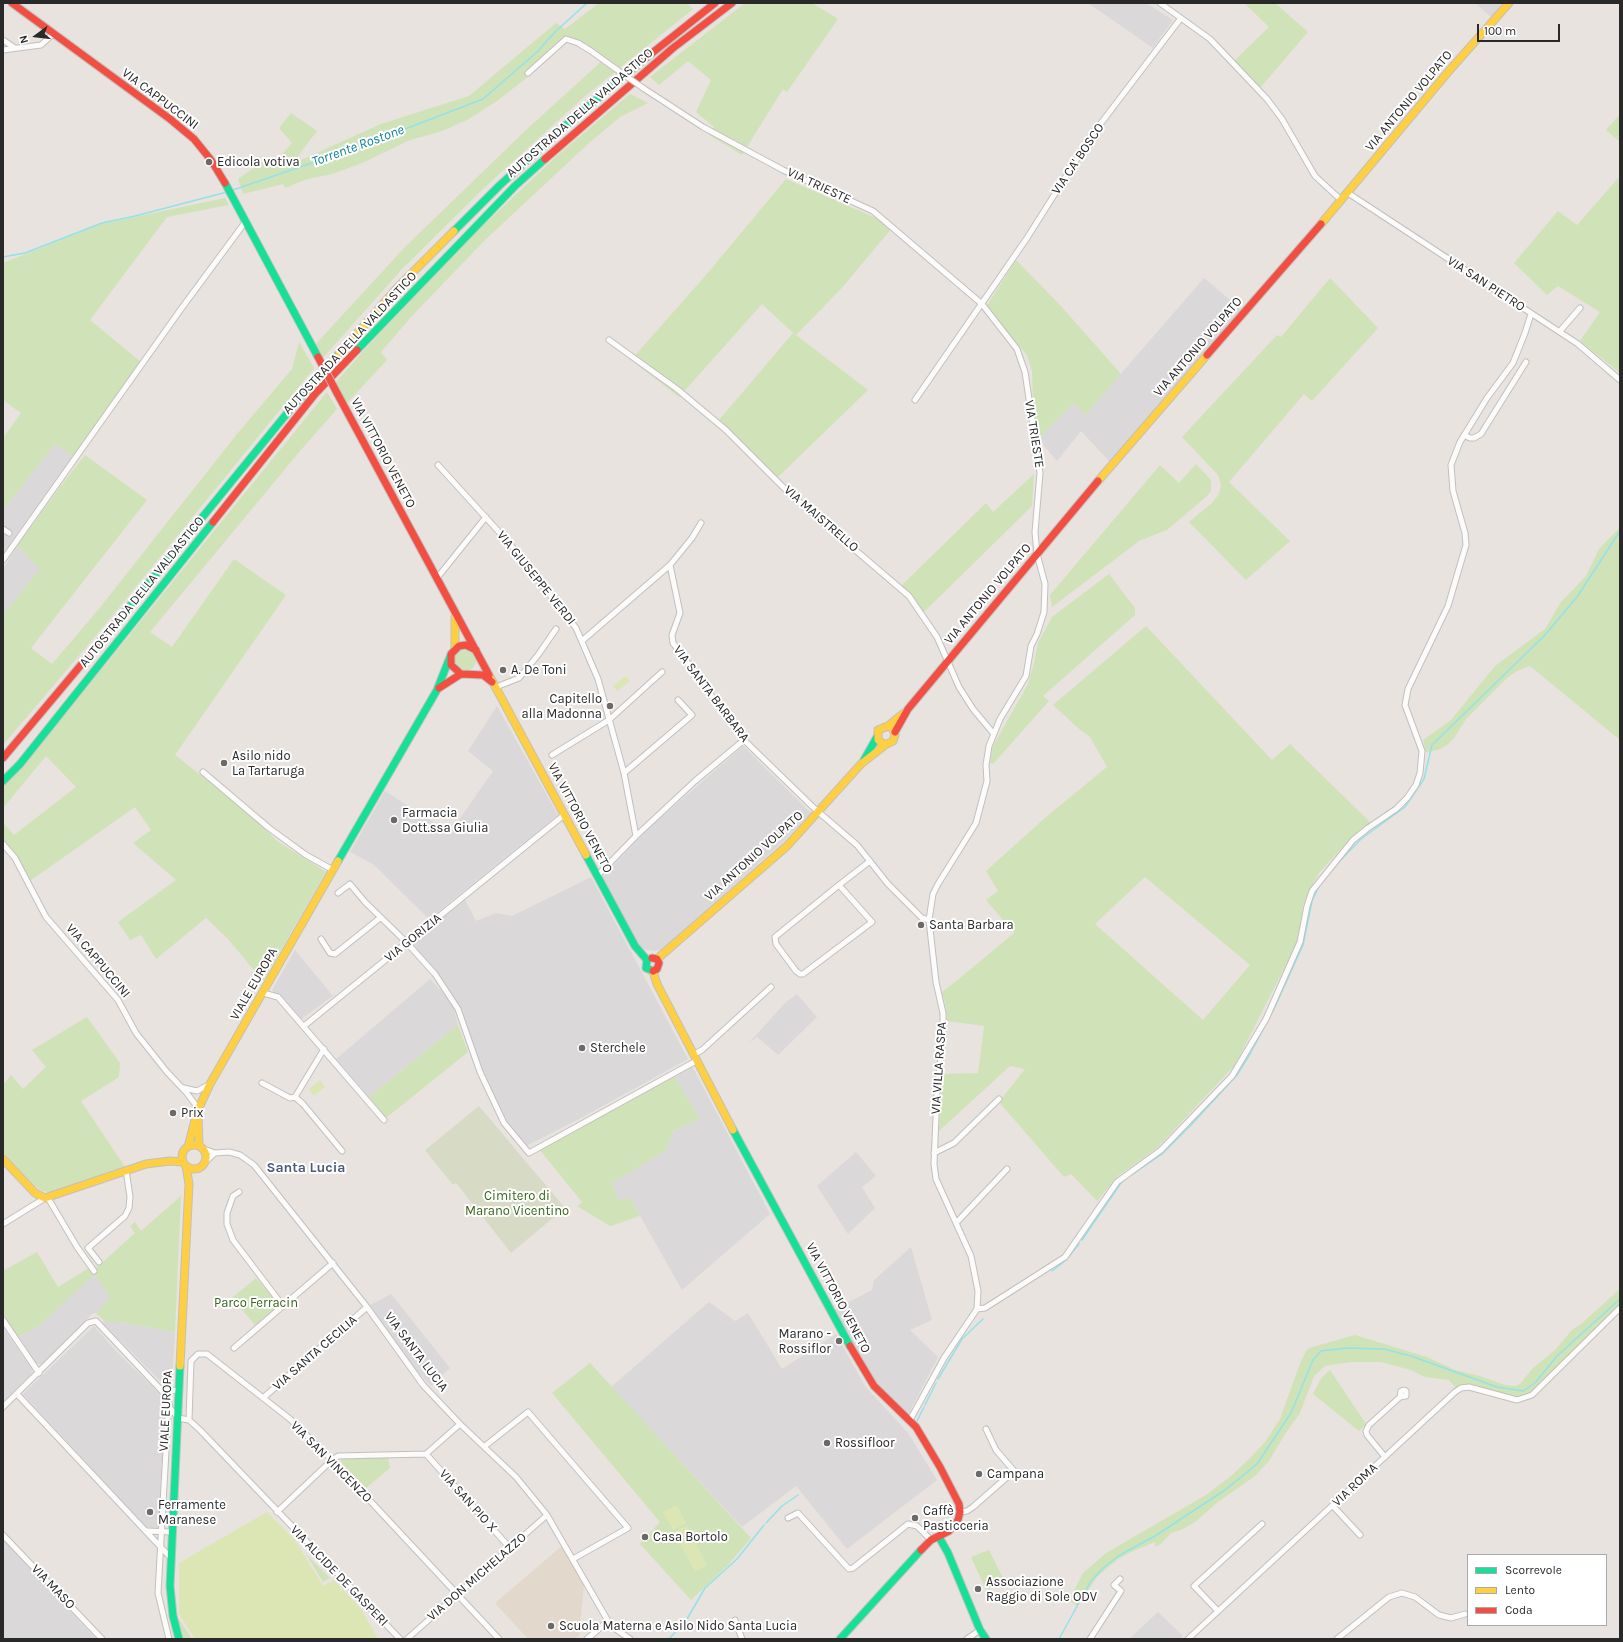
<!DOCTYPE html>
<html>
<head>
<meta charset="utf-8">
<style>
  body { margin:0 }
  #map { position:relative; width:1623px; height:1642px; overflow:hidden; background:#e8e3de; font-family:Karla,sans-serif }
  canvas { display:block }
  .frame { position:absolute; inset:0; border:4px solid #292929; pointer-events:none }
  .legend { position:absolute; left:1467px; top:1554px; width:140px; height:72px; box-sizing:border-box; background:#fff; border:1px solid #a9a9a9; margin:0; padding:5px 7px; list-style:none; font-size:12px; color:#292929 }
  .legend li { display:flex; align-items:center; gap:8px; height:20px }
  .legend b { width:20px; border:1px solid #a9a9a9 }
  .north { position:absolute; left:16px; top:16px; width:40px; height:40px; -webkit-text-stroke:3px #fff; paint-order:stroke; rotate:255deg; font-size:11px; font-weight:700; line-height:16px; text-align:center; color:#292929 }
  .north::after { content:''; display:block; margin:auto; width:14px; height:18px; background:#292929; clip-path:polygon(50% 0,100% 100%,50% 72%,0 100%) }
  .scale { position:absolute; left:1477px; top:24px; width:83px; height:18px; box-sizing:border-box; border:2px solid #292929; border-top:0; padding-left:5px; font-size:12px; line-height:14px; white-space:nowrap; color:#292929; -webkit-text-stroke:3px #fff; paint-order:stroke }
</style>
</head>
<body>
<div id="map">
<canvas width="1623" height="1642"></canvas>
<div class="frame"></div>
<ul class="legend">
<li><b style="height:5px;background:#16e098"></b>Scorrevole</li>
<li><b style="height:5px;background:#ffcf43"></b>Lento</li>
<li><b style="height:5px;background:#f24e42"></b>Coda</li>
</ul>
<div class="north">N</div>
<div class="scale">100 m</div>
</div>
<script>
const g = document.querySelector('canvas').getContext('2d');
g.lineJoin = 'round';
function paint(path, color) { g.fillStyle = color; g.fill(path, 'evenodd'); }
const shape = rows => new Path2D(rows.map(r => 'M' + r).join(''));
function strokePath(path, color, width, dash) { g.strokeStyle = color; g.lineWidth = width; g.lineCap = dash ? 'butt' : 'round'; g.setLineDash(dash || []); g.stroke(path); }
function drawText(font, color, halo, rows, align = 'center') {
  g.font = font + ' Karla,sans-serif'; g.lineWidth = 4; g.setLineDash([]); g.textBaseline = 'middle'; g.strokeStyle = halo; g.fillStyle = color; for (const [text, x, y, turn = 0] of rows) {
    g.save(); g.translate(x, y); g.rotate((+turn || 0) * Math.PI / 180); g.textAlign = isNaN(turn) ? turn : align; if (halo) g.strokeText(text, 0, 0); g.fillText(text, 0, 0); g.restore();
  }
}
paint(shape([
  [1088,3,1146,3,1173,20,1153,48],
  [1475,3,1505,3,1492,18],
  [1204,278,1242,310,1110,462,1081,431,1057,461,1038,439,1074,403,1085,415],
  [55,444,73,456,3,554,3,510],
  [17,546,41,569,3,615,3,569],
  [497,706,558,815,429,919,373,864,350,852,385,791,450,833,493,771,468,751],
  [743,746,811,813,784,841,663,949,655,951,647,950,638,945,602,877,648,829],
  [591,877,688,1059,581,1118,524,1147,512,1133,495,1104,452,997,442,980,410,944,465,900,476,921,496,913,512,916],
  [295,950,333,996,300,1020,272,990],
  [430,979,446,996,454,1009,458,1025,369,1097,336,1059],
  [797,994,817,1017,778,1055,757,1037,749,1043,785,1003],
  [692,1066,770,1214,682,1290,630,1198,618,1200,611,1183,666,1150,673,1131,700,1119,674,1076],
  [856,1152,876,1176,862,1187,875,1208,848,1234,817,1186],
  [911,1247,932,1320,910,1330,938,1357,907,1417,873,1381,834,1310,872,1290,874,1280],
  [95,1273,111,1298,96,1313,93,1313,43,1364,36,1364,17,1337,39,1326],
  [391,1294,450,1368,431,1386,418,1372,395,1342,370,1305],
  [709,1302,735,1321,748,1313,782,1369,836,1334,865,1386,908,1433,937,1480,847,1549,796,1486,742,1527,611,1387],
  [102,1322,119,1322,175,1332,172,1385,165,1386],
  [94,1326,115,1350,151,1385,161,1396,165,1407,165,1531,146,1527,23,1394],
  [4,1329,32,1369,31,1374,3,1402],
  [3,1539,12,1549,96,1639,3,1639],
  [1158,1612,1183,1636,1180,1639,1129,1639]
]), '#dbd8da');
paint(shape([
  [562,1546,584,1586,579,1636,573,1639,528,1639,495,1603]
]), '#e3d8cc');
paint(shape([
  [599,3,687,3,693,9,585,96,484,188,403,268,322,359,314,346,405,247,526,130,603,60,584,48,561,41,536,66,529,76,497,101,469,119,442,131,410,140,362,163,332,174,307,179,285,188,283,184,243,194,238,179,262,162,270,168,292,143,279,128,291,113,317,131,292,164,381,124,469,96,556,23,565,29],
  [745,3,812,3,838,19,787,92,783,89,742,155,709,135,714,127,696,112,711,80,688,61,659,85,650,77],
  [1244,3,1275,3,1308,32,1260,88,1234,61,1269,27],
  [630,94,648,103,620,117,589,143,484,241,411,317,381,352,387,360,347,403,335,383,376,337,476,232,558,155],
  [1620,114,1620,142,1606,130],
  [1620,176,1620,373,1580,341,1600,312,1558,286,1547,295,1514,263,1558,211,1577,225],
  [786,179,883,221,892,228,840,290,796,335,868,390,777,478,719,420,793,333,762,304,679,397,631,360,706,275],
  [225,198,229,205,167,217,90,320,141,362,118,398,73,456,55,444,3,510,3,438,21,413,3,400,3,263,101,224],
  [1016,260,1060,305,1121,374,1085,415,1074,403,1038,439,1033,405,1032,371,1027,355,986,307],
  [1330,278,1378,328,1312,401,1304,394,1229,482,1290,541,1246,580,1189,522,1212,503,1219,494,1221,485,1218,475,1182,437,1277,335,1281,337],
  [299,342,314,368,99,632,3,745,3,615,40,569,17,546,63,483,85,455,147,500,31,648,52,664,98,610,237,434,292,369],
  [327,392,337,409,300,451,150,632,172,647,234,559,286,595,175,755,244,809,277,841,326,872,263,981,228,939,206,918,156,959,141,935,130,940,118,922,176,880,133,843,151,830,135,807,30,881,23,868,3,841,3,823,14,835,76,787,46,756,3,808,3,784,83,692],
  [1196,464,1211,480,1211,491,1206,497,1167,530,1139,541,1130,548,1052,607,1050,595,1160,465,1179,483],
  [1034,474,1032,506,924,612,901,586,986,503,993,512],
  [1620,527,1620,740,1530,666,1517,671,1506,679,1466,719,1454,738,1447,745,1438,750,1426,752,1423,740,1451,720,1495,666,1545,629,1561,602,1586,576,1599,549],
  [1109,574,1135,608,1135,615,1043,696,1049,701,993,764,990,762,993,746,1028,684,1034,663,1038,643,1052,617],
  [1146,626,1272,760,1290,744,1371,823,1358,831,1338,852,1319,873,1309,891,1303,905,1300,933,1295,947,1235,1065,1157,1148,1118,1176,1097,1201,1071,1174,1064,1177,999,1102,1025,1069,1010,1066,939,1131,942,1074,978,1073,984,1026,947,1021,946,1007,942,992,960,978,1014,933,986,900,998,891,986,871,1046,817,1107,767,1090,737,1078,728,1053,705],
  [1145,877,1250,965,1203,1020,1095,924],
  '454 660a11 11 0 1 1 22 0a11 11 0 1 1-22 0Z',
  [87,1017,120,1063,119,1077,81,1101,125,1167,53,1192,48,1192,42,1191,30,1182,3,1153,3,1085,11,1075,23,1089,46,1067,32,1050],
  [458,1025,468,1052,386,1118,369,1097],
  [674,1076,700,1119,673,1131,666,1150,612,1183,618,1200,630,1198,640,1216,610,1226,577,1206,582,1202,539,1149],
  [181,1196,175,1332,119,1322,105,1322,96,1313,110,1298,95,1274,39,1326,17,1337,3,1315,3,1271,37,1252,58,1287,89,1268,95,1269,135,1233,130,1226,135,1222,141,1231],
  [256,1278,279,1305,255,1325,232,1298],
  [1620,1289,1620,1305,1559,1365,1531,1392,1522,1397,1515,1397,1472,1385,1456,1388,1449,1380,1425,1377,1411,1370,1381,1362,1351,1362,1325,1366,1314,1376,1300,1413,1285,1434,1269,1461,1255,1476,1218,1502,1195,1522,1181,1530,1171,1533,1161,1544,1155,1547,1155,1542,1131,1552,1118,1559,1097,1577,1077,1606,1069,1600,1083,1573,1106,1553,1206,1495,1231,1476,1252,1456,1265,1442,1280,1419,1299,1366,1306,1351,1309,1348,1355,1335,1427,1357,1455,1370,1480,1376,1505,1385,1515,1386,1520,1384,1532,1369,1555,1350,1572,1330,1581,1324],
  [590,1363,751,1538,728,1565,691,1600,640,1544,660,1522,552,1393],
  [1330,1370,1366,1424,1359,1431,1313,1394,1322,1377],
  [344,1458,388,1458,390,1468,366,1488,340,1461],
  [989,1550,1005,1582,986,1590,971,1557],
  [306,1554,330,1578,323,1582],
  [176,1612,179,1619,192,1639,184,1639]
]), '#d0e2b7');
paint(shape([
  [479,1106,565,1208,511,1253,456,1183,453,1185,425,1150]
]), '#d7dbc6');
paint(shape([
  [626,676,630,681,617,691,613,686],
  [320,1080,325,1087,314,1096,309,1089],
  [677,1505,686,1523,673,1530,663,1512],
  [267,1512,295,1540,323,1586,334,1580,361,1609,378,1639,195,1639,179,1614,179,1563],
  [687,1525,707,1565,695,1572,674,1532]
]), '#dce6b5');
strokePath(shape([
  [233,190,361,146,483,99,537,52,555,32,587,3],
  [3,257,25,253,102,223,135,216,227,192],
  [1335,866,1361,839,1405,807,1424,779,1432,745,1544,636,1577,597,1620,531],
  [1133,1174,1162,1154,1191,1125,1237,1075,1250,1054,1274,1009,1303,945,1312,901,1320,884],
  [1082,1240,1121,1183,1126,1178],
  [1052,1271,1065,1261,1079,1244],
  [938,1379,962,1339,983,1319],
  [925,1405,936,1383],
  [917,1421,924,1407],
  [766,1523,782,1506,798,1495],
  [669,1639,687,1619,705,1588,737,1559,764,1525],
  [1059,1639,1091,1581,1103,1568,1120,1555,1155,1536,1225,1490,1257,1464,1291,1413,1313,1360,1321,1351,1347,1348,1384,1349,1411,1356,1497,1387,1523,1391,1535,1383,1557,1356,1620,1299]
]), '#93e2e8', 1.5);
const street = shape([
  [1160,3,1210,39,1267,99,1282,119,1315,176,1341,200],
  [3,40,15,48],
  [3,50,41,45,53,34],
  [528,73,566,39,578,43,591,51,616,69],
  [643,88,703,127,783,170,873,211,982,304,1017,349,1025,372,1040,473,1035,532,1037,554,1045,584,1044,612,1037,634,1031,646,1026,676,1000,719,989,746,986,765,987,781,976,823,938,884,933,894,929,920,936,982,943,1013,943,1038,937,1092,934,1164,936,1179,971,1256,978,1291,977,1309,944,1358,910,1420],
  [1348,193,1578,344,1620,380],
  [1560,331,1580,308],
  [609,340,677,389,726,430,791,495,909,596,937,637,959,687,973,709,993,733],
  [915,400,1027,238,1092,135,1181,18],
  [1464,435,1470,438,1474,438,1481,434,1526,362],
  [438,465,510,544,576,628,598,679,624,773,636,836,597,876],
  [701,523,692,538,670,565,680,613,672,635,673,643,744,740,815,809,857,845,888,884,922,918,929,920],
  [3,529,9,533],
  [3,560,181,309,246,221],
  [437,578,486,517],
  [583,640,670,565],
  [496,687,519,678,538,655,556,629],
  [552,755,609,720,662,672],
  [203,772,269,828,306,855,333,870],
  [624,773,692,715,678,700],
  [636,836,695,781,744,740],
  [3,844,15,858,46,917,118,1000,136,1033,167,1072,186,1092,195,1104,197,1112],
  [839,885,872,922,803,974,800,974,796,971,776,944,775,937,839,885,870,861],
  [338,893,350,884,365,902,407,943,435,974,458,1009,480,1072,504,1123,529,1153,696,1061],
  [321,939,330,953,335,954,380,918],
  [263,993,278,997,384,1120],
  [304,1026,564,815],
  [693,1055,702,1050,771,987],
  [262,1083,290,1098,295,1097,324,1049],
  [184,1088,197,1091,210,1084],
  [295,1097,303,1104,342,1151],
  [201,1148,215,1153,229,1152,240,1155,254,1165,367,1307,423,1385,460,1424,516,1477,547,1515,608,1621,614,1628,630,1639],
  [934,1153,954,1143,999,1099],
  [203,1164,215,1153],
  [239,1192,233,1196,227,1213,227,1224,233,1240,283,1306],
  [48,1198,77,1247,94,1271],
  [956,1223,1007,1169],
  [3,1224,45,1198],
  [99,1262,88,1248,125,1216,129,1208,130,1197,126,1170],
  [977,1309,985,1308,1065,1257,1117,1182,1161,1150,1232,1076,1266,1019,1300,942,1307,906,1312,891,1353,840,1368,828,1396,809,1407,798,1416,785,1420,773,1422,751,1405,705,1408,689,1448,606,1466,545,1465,533,1453,491,1451,465,1460,442,1487,398,1513,363,1525,333,1531,314],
  [3,1320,39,1373],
  [234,1348,333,1263],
  [162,1391,179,1390],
  [17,1394,171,1558],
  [263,1398,367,1307],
  [3,1407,88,1323,96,1321,162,1391,168,1399,170,1408,178,1418,189,1420,200,1430,400,1639],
  [189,1420,191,1361,198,1354,207,1354,290,1419,332,1460,499,1639],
  [485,1446,528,1412,628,1528,573,1559],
  [426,1454,510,1548],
  [1385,1457,1367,1435,1366,1431,1369,1425,1400,1397,1401,1391,1404,1390,1406,1391,1406,1396,1400,1397],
  [1333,1506,1360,1535],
  [277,1512,332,1460,338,1456,426,1454,460,1424],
  [960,1512,967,1511,973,1507,1014,1471,996,1450,986,1429],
  [788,1518,798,1513,849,1569,853,1568,908,1524,917,1526,931,1540],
  [147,1531,172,1532],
  [3,1535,102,1639],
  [1218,1611,1194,1586,1262,1524],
  [735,1620,742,1639],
  [169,1639,158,1593,168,1415,172,1411],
  [407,1639,547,1515],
  [587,1639,608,1621],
  [967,1639,980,1630],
  [1090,1639,1121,1591,1114,1585,1120,1579],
  [1188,1639,1455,1392,1461,1388,1469,1387,1517,1400,1532,1395,1620,1308],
  [1337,1639,1389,1597,1402,1593,1415,1597,1439,1615,1451,1618,1465,1614]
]);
const fast = shape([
  [225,183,318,357],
  [454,231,500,185,565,126,642,61],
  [357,350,515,186,545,159],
  [117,622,293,406,339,354],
  [864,760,877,737],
  [3,781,20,764,213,522],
  [586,855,635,946,647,960],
  [338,861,437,690,450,657],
  [647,960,646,968,653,971],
  [733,1130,850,1346],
  [939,1537,948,1553,980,1630,986,1639],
  [179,1639,173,1616,170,1586,180,1366],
  [840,1639,921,1550]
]);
const slow = shape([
  [1321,224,1448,72,1509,3],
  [339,354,397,288,454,231],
  [1098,481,1207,355],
  [455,617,455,648],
  [489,675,586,855],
  [888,726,893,729,895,735,893,741,885,745,878,740,878,730,888,726,904,713],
  [657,959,787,846,861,764,885,745],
  [653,971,657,984,733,1130],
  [198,1116,199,1146],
  '182 1157a12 12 0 1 1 24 0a12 12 0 1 1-24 0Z',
  [188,1147,197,1112,210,1084,338,861],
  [3,1159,35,1193,45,1198,146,1164,170,1161,183,1162],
  [180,1366,189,1184,186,1166]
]);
const jam = shape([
  [12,3,170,119,194,139,211,160,225,183],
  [642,61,715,3],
  [545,159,673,48,732,3],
  [1207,355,1321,224],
  [337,393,489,675],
  [213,522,315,394,357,350],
  [476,650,466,645,459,646,451,654,451,665,461,674,483,675,492,682],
  [439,688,461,674],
  [895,732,908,709,1098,481],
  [3,758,117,622],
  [652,958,657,959,659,963,657,969,653,971],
  [850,1346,874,1386,916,1427,940,1467,959,1504,960,1512,958,1520,949,1531,931,1540,921,1550]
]);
strokePath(street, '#c1c0c0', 7);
strokePath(fast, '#c1c0c0', 9);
strokePath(slow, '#c1c0c0', 9);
strokePath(jam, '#c1c0c0', 9);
strokePath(street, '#fcfbfa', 5);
strokePath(fast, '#16e098', 7);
strokePath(slow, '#ffcf43', 7);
strokePath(jam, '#f24e42', 7);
const streetBridge = shape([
  [616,69,643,88]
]);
const jamBridge = shape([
  [318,357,337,393]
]);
strokePath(streetBridge, '#c1c0c0', 7, []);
strokePath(jamBridge, '#c1c0c0', 9, []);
strokePath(streetBridge, '#fcfbfa', 5);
strokePath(jamBridge, '#f24e42', 7);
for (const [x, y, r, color] of [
  [209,162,4,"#6c6a68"],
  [503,670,4,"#6c6a68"],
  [610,706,4,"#6c6a68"],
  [224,763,4,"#6c6a68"],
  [394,820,4,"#6c6a68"],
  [921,925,4,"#6c6a68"],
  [582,1048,4,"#6c6a68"],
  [173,1113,4,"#6c6a68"],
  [839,1341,4,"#6c6a68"],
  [827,1443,4,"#6c6a68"],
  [979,1474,4,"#6c6a68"],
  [150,1512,4,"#6c6a68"],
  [915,1518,4,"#6c6a68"],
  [645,1537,4,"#6c6a68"],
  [978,1589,4,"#6c6a68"],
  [551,1626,4,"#6c6a68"]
]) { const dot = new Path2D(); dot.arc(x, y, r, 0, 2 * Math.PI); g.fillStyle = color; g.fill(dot); strokePath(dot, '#fff', 1.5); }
drawText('13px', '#292929', '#fff', [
  ["VIA CAPPUCCINI",160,99,37],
  ["VIA ANTONIO VOLPATO",1409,101,-50],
  ["AUTOSTRADA DELLA VALDASTICO",580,113,-41],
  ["VIA CA' BOSCO",1078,159,-56],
  ["VIA TRIESTE",819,186,25],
  ["VIA SAN PIETRO",1486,284,33],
  ["AUTOSTRADA DELLA VALDASTICO",350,343,-47],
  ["VIA ANTONIO VOLPATO",1198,347,-49],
  ["VIA TRIESTE",1034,434,81],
  ["VIA VITTORIO VENETO",383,453,62],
  ["VIA MAISTRELLO",821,519,41],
  ["VIA GIUSEPPE VERDI",536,578,51],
  ["AUTOSTRADA DELLA VALDASTICO",142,592,-51],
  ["VIA ANTONIO VOLPATO",988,594,-50],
  ["VIA SANTA BARBARA",711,694,53],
  ["VIA VITTORIO VENETO",580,818,62],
  ["VIA ANTONIO VOLPATO",754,856,-42],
  ["VIA GORIZIA",413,938,-39],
  ["VIA CAPPUCCINI",98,961,50],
  ["VIALE EUROPA",254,984,-60],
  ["VIA VILLA RASPA",939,1068,-86],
  ["VIA VITTORIO VENETO",838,1298,62],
  ["VIA SANTA LUCIA",416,1352,53],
  ["VIA SANTA CECILIA",315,1353,-41],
  ["VIALE EUROPA",166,1411,-87],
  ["VIA SAN VINCENZO",331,1462,45],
  ["VIA ROMA",1355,1485,-43],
  ["VIA SAN PIO X",468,1501,48],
  ["VIA ALCIDE DE GASPERI",339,1576,46],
  ["VIA DON MICHELAZZO",477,1577,-41],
  ["VIA MASO",53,1587,46]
]);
drawText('13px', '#292929', '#fff', [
  ["Edicola votiva",217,162],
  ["A. De Toni",511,670],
  ["Capitello",602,699,"right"],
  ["alla Madonna",602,714,"right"],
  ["Asilo nido",232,756],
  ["La Tartaruga",232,771],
  ["Farmacia",402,813],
  ["Dott.ssa Giulia",402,828],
  ["Santa Barbara",929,925],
  ["Sterchele",590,1048],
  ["Prix",181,1113],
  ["Marano -",831,1334,"right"],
  ["Rossiflor",831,1349,"right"],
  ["Rossifloor",835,1443],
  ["Campana",987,1474],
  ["Ferramente",158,1505],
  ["Maranese",158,1520],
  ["Caffè",923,1511],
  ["Pasticceria",923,1526],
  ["Casa Bortolo",653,1537],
  ["Associazione",986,1582],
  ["Raggio di Sole ODV",986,1597],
  ["Scuola Materna e Asilo Nido Santa Lucia",559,1626]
], 'left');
drawText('13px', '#36651a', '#fff', [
  ["Cimitero di",517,1196],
  ["Marano Vicentino",517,1211],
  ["Parco Ferracin",256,1303]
]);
drawText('italic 14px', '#0e8098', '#fff', [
  ["Torrente Rostone",358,146,-20]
]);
drawText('bold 14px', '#4a5b79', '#fff', [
  ["Santa Lucia",306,1168]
]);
</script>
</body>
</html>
